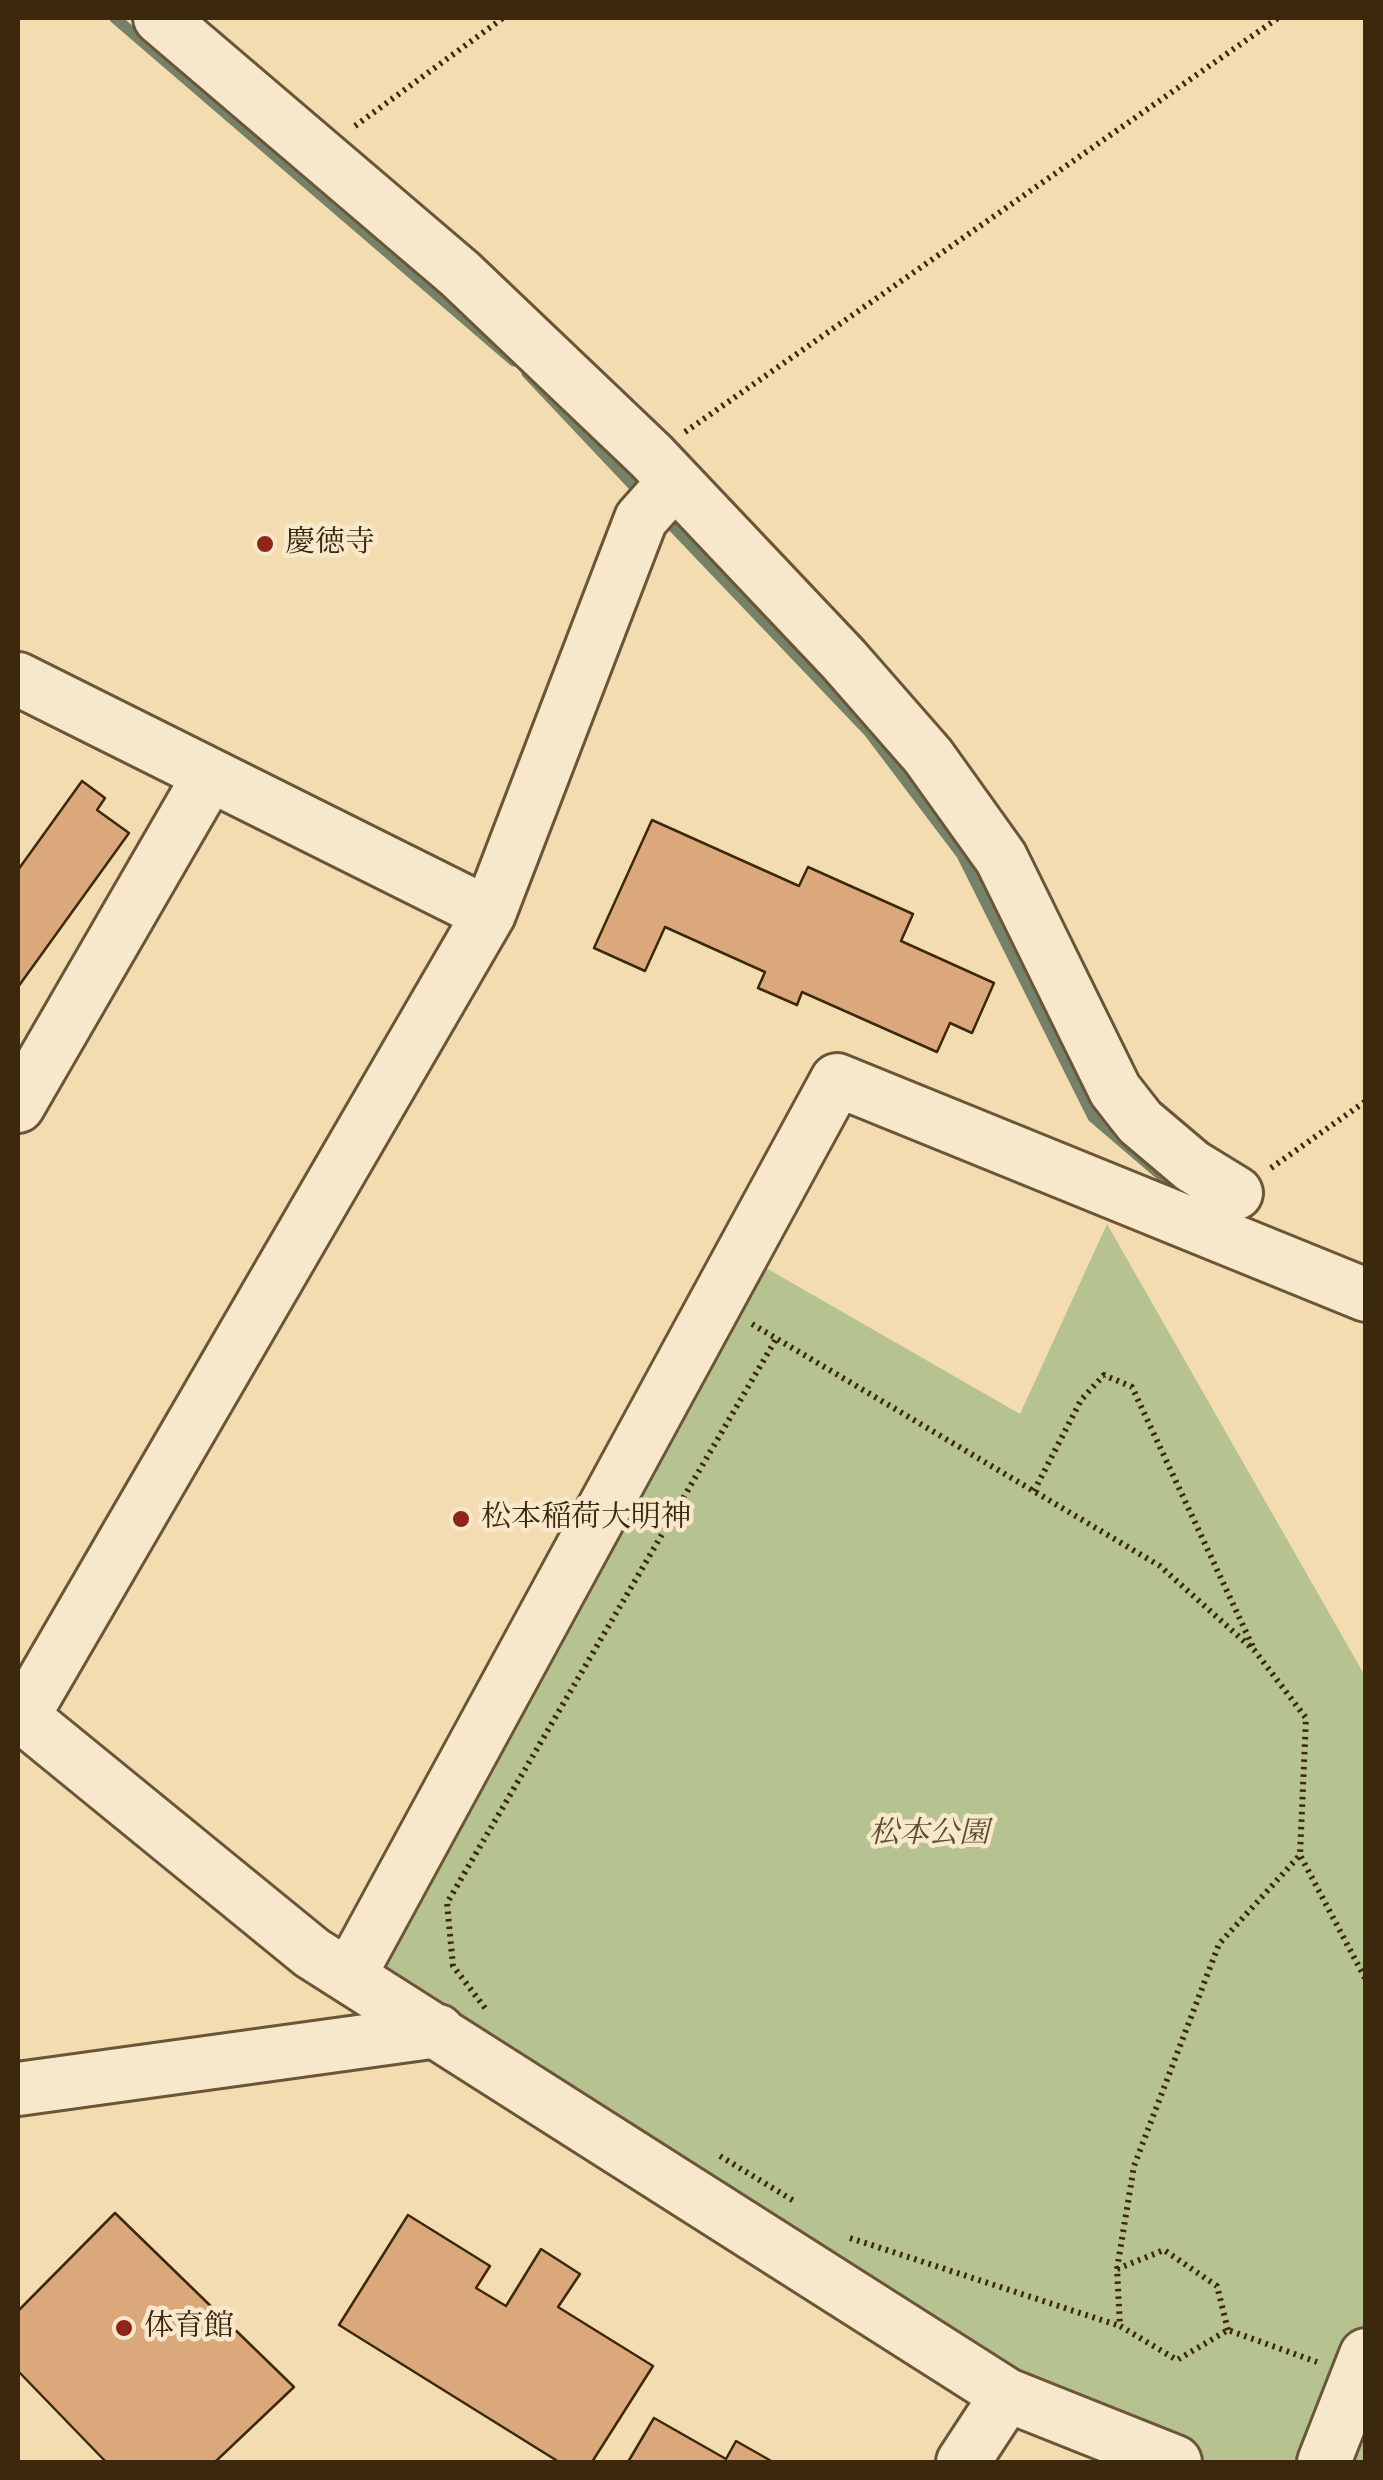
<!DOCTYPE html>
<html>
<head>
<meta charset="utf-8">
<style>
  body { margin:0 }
  #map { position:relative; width:1383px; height:2480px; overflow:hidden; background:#f2dcb0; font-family:"IM FELL Great Primer",serif }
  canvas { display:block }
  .frame { position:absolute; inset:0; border:20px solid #3c280d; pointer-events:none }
</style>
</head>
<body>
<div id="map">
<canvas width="1383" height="2480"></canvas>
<div class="frame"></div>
</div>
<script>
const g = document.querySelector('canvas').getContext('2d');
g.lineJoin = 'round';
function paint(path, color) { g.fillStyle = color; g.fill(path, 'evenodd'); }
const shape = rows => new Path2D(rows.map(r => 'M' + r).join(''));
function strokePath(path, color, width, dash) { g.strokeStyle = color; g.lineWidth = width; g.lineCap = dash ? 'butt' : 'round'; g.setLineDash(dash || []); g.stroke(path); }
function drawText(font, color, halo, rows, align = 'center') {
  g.font = font + ' "IM FELL Great Primer","Noto Serif JP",serif'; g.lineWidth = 9; g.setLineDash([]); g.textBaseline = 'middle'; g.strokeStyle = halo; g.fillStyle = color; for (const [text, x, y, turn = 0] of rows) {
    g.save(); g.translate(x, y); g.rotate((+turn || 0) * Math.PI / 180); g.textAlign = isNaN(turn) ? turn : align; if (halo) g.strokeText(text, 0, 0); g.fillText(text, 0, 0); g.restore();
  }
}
paint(shape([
  [1107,1224,1365,1676,1365,2462,1175,2462,1007,2395,358,1982,752,1260,1020,1414]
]), '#b6c28f');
strokePath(shape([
  [115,18,514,361],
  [527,373,645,498],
  [662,515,869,732,962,855,1093,1117,1169,1182,1186,1191]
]), '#768169', 11);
const building = shape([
  [82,781,105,798,97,810,129,833,18,987,18,870,82,781],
  [652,820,799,886,808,867,913,914,901,941,994,983,972,1033,950,1023,937,1052,802,992,797,1005,758,988,765,972,665,927,645,971,594,948,652,820],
  [115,2213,294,2387,215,2462,106,2462,18,2371,18,2311,115,2213],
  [408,2215,490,2266,476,2288,506,2306,541,2249,580,2274,558,2307,653,2366,592,2462,559,2462,339,2325,408,2215],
  [654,2418,726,2459,736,2441,773,2462,628,2462,654,2418]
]);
paint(building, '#dba87c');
strokePath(building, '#3c280d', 2.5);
const minor = shape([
  [160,18,460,274,651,456,844,660,928,756,1001,858,1115,1090,1140,1122,1192,1166,1236,1193],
  [18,679,489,914],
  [18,1106,209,776],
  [18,1713,312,1953,1007,2395,1175,2462],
  [23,1716,489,914,641,519,674,482],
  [349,1976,837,1080,1366,1295],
  [18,2089,438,2031],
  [963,2462,1007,2395],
  [1324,2462,1366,2355]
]);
strokePath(minor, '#6a5536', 58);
strokePath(shape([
  [355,126,503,18],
  [685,432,1278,18],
  [1271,1168,1366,1101],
  [752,1324,1160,1566,1255,1651,1306,1718,1300,1855,1366,1980],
  [1034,1491,1081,1400,1104,1375,1132,1387,1253,1647],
  [485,2008,453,1966,447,1903,776,1339],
  [720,2156,794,2201],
  [850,2238,1120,2326],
  [1117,2269,1134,2166,1219,1944,1300,1855],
  [1228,2330,1217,2286,1164,2250,1117,2269,1120,2326,1177,2360,1228,2330,1317,2362]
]), '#3c280d', 6, [2.5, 5]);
strokePath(minor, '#f7e8cc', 52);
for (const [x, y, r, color] of [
  [265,544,10,"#8f2418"],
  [461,1519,10,"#8f2418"],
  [124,2328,10,"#8f2418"]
]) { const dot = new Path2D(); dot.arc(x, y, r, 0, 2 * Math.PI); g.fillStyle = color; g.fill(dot); strokePath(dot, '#f7e8cc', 4); }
drawText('30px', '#3c280d', '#f7e8cc', [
  ["慶徳寺",285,544],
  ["松本稲荷大明神",481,1519],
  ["体育館",144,2328]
], 'left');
drawText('italic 30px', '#5a4e2e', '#f7e8cc', [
  ["松本公園",929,1835]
]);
</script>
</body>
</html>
